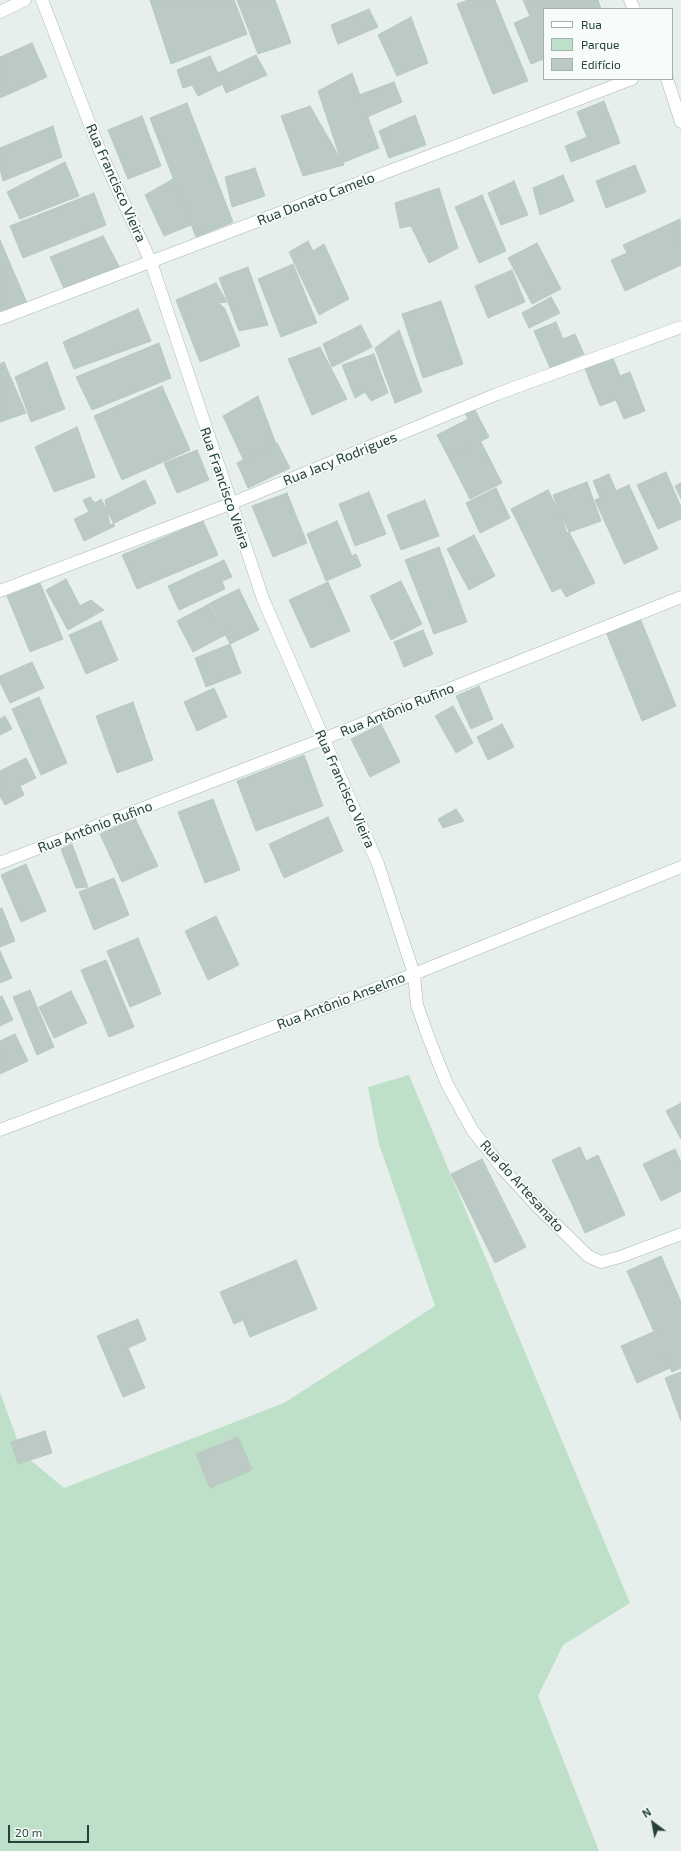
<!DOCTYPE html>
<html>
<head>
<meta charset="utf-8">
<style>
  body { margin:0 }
  #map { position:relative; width:681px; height:1851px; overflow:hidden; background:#e6efeb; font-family:"Exo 2",sans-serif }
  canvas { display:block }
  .legend { position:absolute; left:543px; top:8px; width:130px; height:72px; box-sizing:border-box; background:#f7fbf9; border:1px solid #a3b1ad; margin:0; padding:5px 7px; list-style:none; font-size:12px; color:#24423a }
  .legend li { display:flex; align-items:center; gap:8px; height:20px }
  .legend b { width:20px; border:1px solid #a3b1ad }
  .north { position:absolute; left:633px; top:1803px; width:40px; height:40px; -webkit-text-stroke:3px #f7fbf9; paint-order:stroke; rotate:328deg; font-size:11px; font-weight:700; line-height:16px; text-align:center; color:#24423a }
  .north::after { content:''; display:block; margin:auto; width:14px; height:18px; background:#24423a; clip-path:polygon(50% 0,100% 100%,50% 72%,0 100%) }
  .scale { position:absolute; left:8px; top:1825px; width:81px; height:18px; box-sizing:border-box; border:2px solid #24423a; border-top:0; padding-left:5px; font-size:12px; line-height:14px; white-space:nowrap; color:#24423a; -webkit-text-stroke:3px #f7fbf9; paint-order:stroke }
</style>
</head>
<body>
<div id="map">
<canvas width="681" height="1851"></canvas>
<ul class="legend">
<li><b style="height:5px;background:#fff"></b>Rua</li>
<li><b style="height:11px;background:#bfe0c8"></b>Parque</li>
<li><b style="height:11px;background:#bbcac4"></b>Edifício</li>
</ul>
<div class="north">N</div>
<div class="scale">20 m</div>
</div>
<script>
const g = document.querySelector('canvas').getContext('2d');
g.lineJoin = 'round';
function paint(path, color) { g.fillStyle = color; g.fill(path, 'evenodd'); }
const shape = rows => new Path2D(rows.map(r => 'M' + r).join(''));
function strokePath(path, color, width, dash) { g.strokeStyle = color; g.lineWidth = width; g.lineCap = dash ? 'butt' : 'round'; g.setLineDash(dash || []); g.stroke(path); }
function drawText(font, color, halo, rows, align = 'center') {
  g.font = font + ' "Exo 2",sans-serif'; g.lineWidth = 3.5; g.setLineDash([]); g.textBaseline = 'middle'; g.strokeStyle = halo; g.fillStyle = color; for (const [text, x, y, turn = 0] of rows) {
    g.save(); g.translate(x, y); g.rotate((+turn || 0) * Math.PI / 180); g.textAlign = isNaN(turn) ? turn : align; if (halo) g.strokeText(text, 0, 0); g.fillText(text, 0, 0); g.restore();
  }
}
paint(shape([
  [409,1075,630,1603,563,1645,538,1696,599,1851,0,1851,0,1392,22,1453,64,1488,284,1403,435,1306,379,1144,368,1087]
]), '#bfe0c8');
const building = shape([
  [150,0,234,0,247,34,171,64,150,0],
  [237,0,275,0,291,43,258,54,237,0],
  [468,0,495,0,528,81,493,94,457,4,468,0],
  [523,0,598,0,601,9,544,9,544,59,531,64,514,23,530,16,523,0],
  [369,9,378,27,338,44,331,25,369,9],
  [411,17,428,63,397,76,378,35,411,17],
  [32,43,47,77,0,98,0,57,32,43],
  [256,55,267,75,226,93,218,73,256,55],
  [210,56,223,84,198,96,192,85,183,88,177,70,210,56],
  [352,73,379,148,342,163,318,91,352,73],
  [394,82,402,102,367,117,359,95,394,82],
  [604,101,620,143,571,162,565,146,587,137,577,112,604,101],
  [187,103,233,222,196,237,150,118,187,103],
  [310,106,344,165,303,176,281,116,310,106],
  [415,115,426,145,389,158,379,131,415,115],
  [142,116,161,166,128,179,108,130,142,116],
  [53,126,62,157,3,181,0,169,0,148,53,126],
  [65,162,79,196,20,219,7,192,65,162],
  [635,165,646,192,606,208,596,181,635,165],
  [255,168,265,196,232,207,225,177,255,168],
  [563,175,574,201,540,215,533,188,563,175],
  [173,179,191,225,164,236,145,195,173,179],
  [514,181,528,215,501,225,488,193,514,181],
  [439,188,458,248,429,263,411,226,400,228,395,203,439,188],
  [94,193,106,225,23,258,10,226,94,193],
  [482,195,506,251,479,263,455,207,482,195],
  [680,219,681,265,625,291,611,260,627,253,623,245,680,219],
  [103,236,121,270,65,291,50,257,103,236],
  [0,240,27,303,0,311,0,240],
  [308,241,313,251,324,244,349,299,319,315,289,252,308,241],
  [537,243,561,289,532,304,508,258,537,243],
  [293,264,317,323,281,337,258,279,293,264],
  [248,267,268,325,239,331,219,278,248,267],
  [512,270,525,302,488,318,475,286,512,270],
  [216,283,227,302,219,303,225,309,240,346,200,362,176,300,216,283],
  [551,297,560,313,529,328,522,313,551,297],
  [441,301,463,364,423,378,402,314,441,301],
  [138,309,151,341,74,369,63,342,138,309],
  [556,322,563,339,575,334,584,354,550,368,534,331,556,322],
  [361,325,372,347,332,367,323,344,361,325],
  [399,330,422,392,395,403,375,348,399,330],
  [159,343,171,378,92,410,76,377,159,343],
  [320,347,347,399,312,415,288,359,320,347],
  [374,354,388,393,371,401,365,392,355,398,342,365,374,354],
  [613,358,620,376,630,372,645,411,624,419,616,400,600,406,585,369,613,358],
  [4,362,26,413,0,422,0,364,4,362],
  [47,362,65,409,31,422,15,377,47,362],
  [162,386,190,450,122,480,94,416,162,386],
  [258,396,276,444,243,459,223,416,258,396],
  [475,410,489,437,449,458,437,435,468,419,464,412,475,410],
  [77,427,95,477,54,492,35,447,77,427],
  [481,442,502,483,470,499,449,458,481,442],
  [277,443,290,468,248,488,237,463,277,443],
  [197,450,209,480,177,493,164,463,197,450],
  [666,472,681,507,681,519,658,529,637,485,666,472],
  [609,474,616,491,600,498,593,481,609,474],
  [145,480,156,503,110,525,105,500,145,480],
  [587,482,601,521,567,533,553,495,587,482],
  [681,483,681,499,675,486,681,483],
  [629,485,658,549,624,564,595,500,629,485],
  [496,488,510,518,480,533,466,503,496,488],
  [548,490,595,583,566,597,561,588,552,592,511,509,548,490],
  [369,492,386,534,355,546,339,504,369,492],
  [287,493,307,543,273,557,252,506,287,493],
  [90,497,95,503,101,499,115,526,84,541,74,519,89,512,83,500,90,497],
  [425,500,439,536,401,550,387,515,425,500],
  [203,521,218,555,137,589,122,555,203,521],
  [337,521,352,556,356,554,361,566,326,581,307,534,337,521],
  [474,535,495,576,469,590,447,549,474,535],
  [439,547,467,622,434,634,405,560,439,547],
  [224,560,232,577,222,581,225,589,179,610,168,586,224,560],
  [66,579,80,606,91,600,104,610,68,630,46,590,66,579],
  [401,581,422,624,391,640,370,596,401,581],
  [328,582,350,631,311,648,289,600,328,582],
  [40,583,63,639,30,652,7,596,40,583],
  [239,589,259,630,230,644,210,603,239,589],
  [209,604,225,635,193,652,177,621,209,604],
  [640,618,676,706,642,721,606,632,640,618],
  [101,621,118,660,86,674,69,635,101,621],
  [423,630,433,654,404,667,394,642,423,630],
  [230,644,241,673,206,687,195,658,230,644],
  [32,662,44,688,10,703,0,682,0,676,32,662],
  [479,686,493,719,471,729,456,696,479,686],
  [214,688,227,717,197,731,184,702,214,688],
  [39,697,67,763,41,775,12,709,39,697],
  [133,702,153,760,117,773,96,716,133,702],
  [453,706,473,743,456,753,435,716,453,706],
  [5,716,12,729,0,735,0,719,5,716],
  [381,724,400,762,370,777,351,739,381,724],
  [502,724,514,747,488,760,477,737,502,724],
  [304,755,323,806,256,831,237,781,304,755],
  [26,758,36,778,20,786,24,795,5,805,0,796,0,771,26,758],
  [213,799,240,870,205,883,178,812,213,799],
  [456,809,464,821,443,828,438,819,456,809],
  [328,817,343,851,284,878,269,844,328,817],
  [135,818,158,866,122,882,100,834,135,818],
  [72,844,88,887,76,888,61,849,72,844],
  [26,864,46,911,21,922,1,875,26,864],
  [114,878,129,915,94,930,79,892,114,878],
  [2,908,15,941,0,947,0,909,2,908],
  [216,916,239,965,208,980,185,931,216,916],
  [138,938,161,994,130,1007,107,951,138,938],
  [0,951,12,978,0,983,0,951],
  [106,960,134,1027,109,1037,81,970,106,960],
  [30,990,54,1047,37,1055,13,997,30,990],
  [71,991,87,1023,54,1038,39,1007,71,991],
  [2,996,13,1020,0,1026,0,997,2,996],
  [15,1034,28,1061,0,1074,0,1041,15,1034],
  [681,1103,681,1139,666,1111,681,1103],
  [580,1147,586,1161,598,1155,625,1215,585,1233,552,1160,580,1147],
  [675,1149,681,1162,681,1191,661,1201,643,1164,675,1149],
  [482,1159,526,1247,495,1263,451,1174,482,1159],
  [661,1256,681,1302,681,1368,672,1372,627,1271,661,1256],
  [296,1260,317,1309,250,1337,243,1320,234,1324,220,1292,296,1260],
  [138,1319,146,1340,128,1348,145,1388,123,1397,97,1336,138,1319],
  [653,1332,670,1368,637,1383,621,1346,653,1332],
  [681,1372,681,1421,665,1378,681,1372],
  [45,1431,52,1453,18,1464,11,1442,45,1431],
  [238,1437,252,1470,210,1488,196,1454,238,1437]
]);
paint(building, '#bbcac4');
strokePath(building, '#b8c9c2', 1);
const minor = shape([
  [42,0,100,151,151,262,263,599,378,864,414,974,417,1005,429,1039,447,1084,473,1131,503,1169,538,1207,588,1256,601,1262,620,1257,681,1234],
  [630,0,634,9],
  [0,12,25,0],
  [667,79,681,122],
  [0,319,632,79],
  [0,591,230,504,497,394,681,327],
  [0,863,323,739,681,597],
  [0,1130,414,974,681,867]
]);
strokePath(minor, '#a8b8b2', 13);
strokePath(minor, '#fff', 12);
drawText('14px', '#24423a', '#f7fbf9', [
  ["Rua Francisco Vieira",116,183,66],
  ["Rua Donato Camelo",316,199,-21],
  ["Rua Jacy Rodrigues",340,459,-22],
  ["Rua Francisco Vieira",225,488,71],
  ["Rua Antônio Rufino",397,710,-22],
  ["Rua Francisco Vieira",345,789,66],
  ["Rua Antônio Rufino",95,827,-21],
  ["Rua Antônio Anselmo",341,1001,-21],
  ["Rua do Artesanato",522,1186,48]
]);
</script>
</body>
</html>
